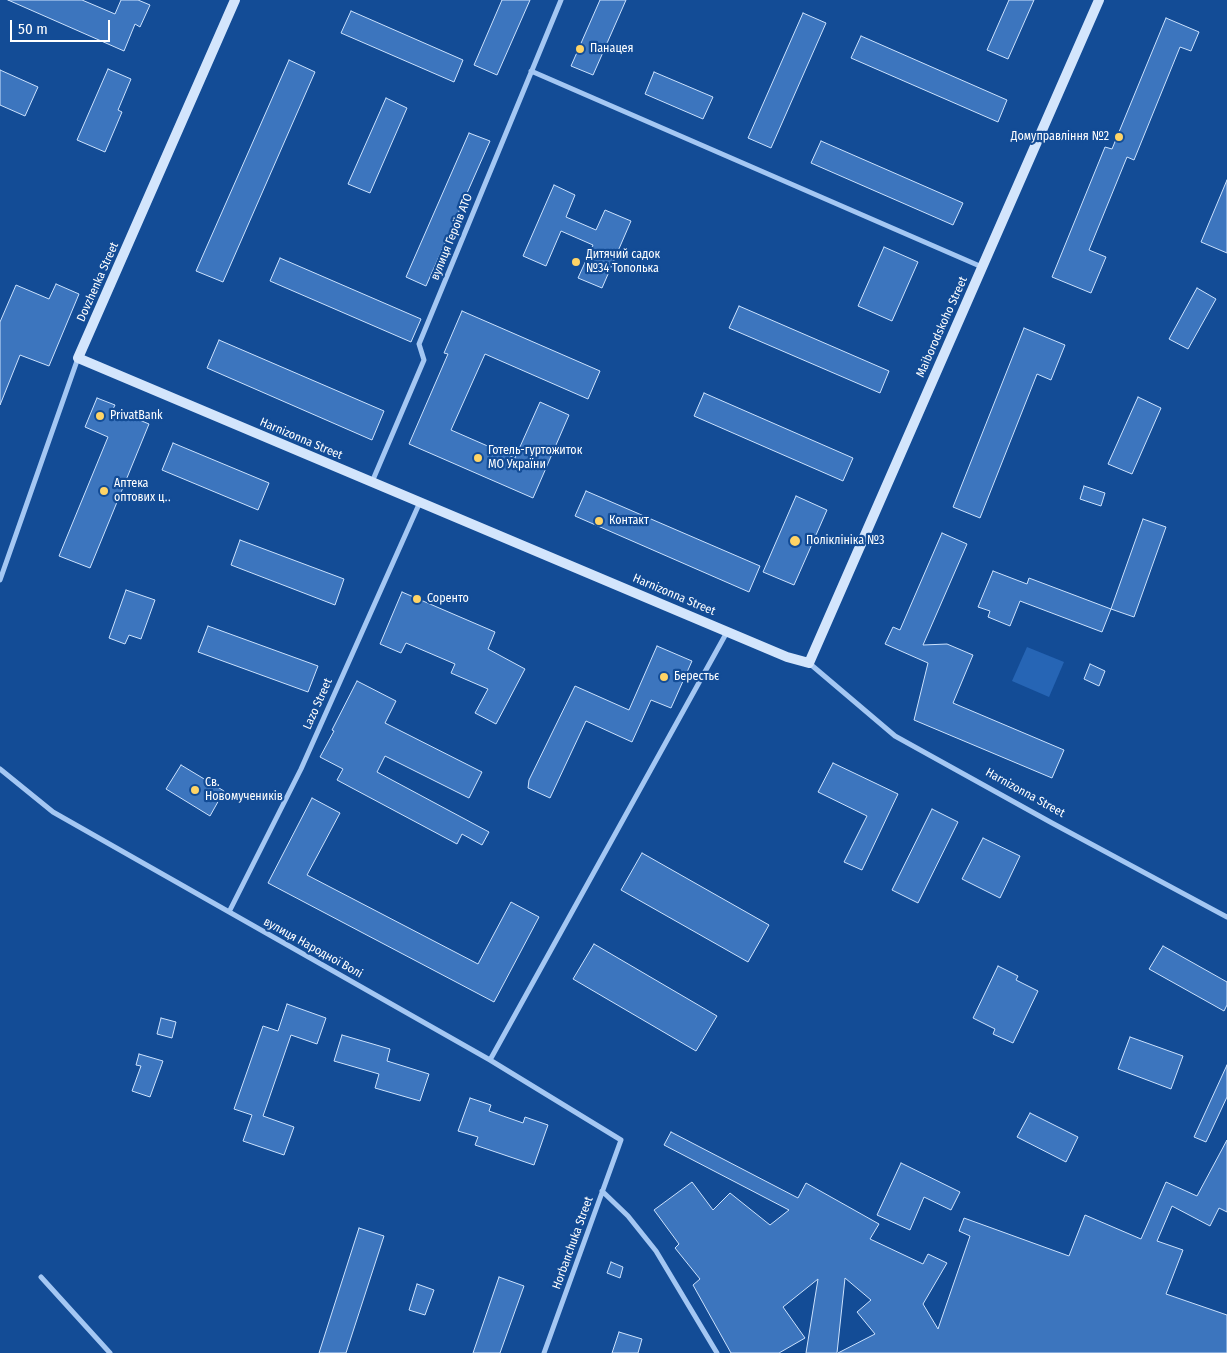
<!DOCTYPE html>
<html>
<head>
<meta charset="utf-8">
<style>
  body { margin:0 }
  #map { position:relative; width:1227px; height:1353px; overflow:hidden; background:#134c96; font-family:"Fira Sans Condensed",sans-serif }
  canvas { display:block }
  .scale { position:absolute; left:10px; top:20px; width:100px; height:22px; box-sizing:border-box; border:2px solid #fff; border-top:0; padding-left:6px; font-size:15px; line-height:18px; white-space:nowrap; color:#fff; -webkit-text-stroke:4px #134c96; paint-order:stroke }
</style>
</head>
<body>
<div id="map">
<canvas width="1227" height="1353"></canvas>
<div class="scale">50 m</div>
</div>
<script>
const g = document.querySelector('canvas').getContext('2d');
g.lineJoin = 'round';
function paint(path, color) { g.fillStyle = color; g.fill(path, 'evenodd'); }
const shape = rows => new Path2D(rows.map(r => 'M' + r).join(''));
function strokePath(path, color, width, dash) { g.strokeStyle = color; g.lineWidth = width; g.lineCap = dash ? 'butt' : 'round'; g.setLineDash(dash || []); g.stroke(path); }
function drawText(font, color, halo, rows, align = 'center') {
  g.font = font + ' "Fira Sans Condensed",sans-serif'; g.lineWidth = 4.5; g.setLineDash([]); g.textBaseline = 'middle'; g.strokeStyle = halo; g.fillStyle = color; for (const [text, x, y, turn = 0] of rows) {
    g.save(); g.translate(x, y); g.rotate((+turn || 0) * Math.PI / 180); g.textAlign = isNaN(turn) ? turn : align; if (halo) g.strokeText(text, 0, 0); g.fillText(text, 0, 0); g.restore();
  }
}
paint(shape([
  [1027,647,1064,662,1049,697,1012,681]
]), '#2665b5');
const building = shape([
  [8,0,82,0,115,14,121,0,138,0,150,5,140,27,135,24,124,51,8,0],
  [502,0,530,0,497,75,474,65,502,0],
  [600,0,626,0,593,75,571,66,600,0],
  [1009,0,1034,0,1008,59,987,50,1009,0],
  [351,11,463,60,454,82,341,33,351,11],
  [803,13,826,23,771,148,748,138,803,13],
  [1166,18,1199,32,1191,51,1180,47,1134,160,1127,157,1089,250,1106,257,1091,293,1052,277,1105,147,1112,149,1166,18],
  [861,36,1007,100,998,122,851,58,861,36],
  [289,60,315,72,223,282,196,271,289,60],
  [108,69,131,79,118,110,122,112,105,152,77,140,108,69],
  [0,70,38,87,25,116,0,105,0,70],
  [654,72,713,97,703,119,645,94,654,72],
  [386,98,407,108,370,193,348,184,386,98],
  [469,133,490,141,426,286,406,277,469,133],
  [821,141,963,203,953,225,811,163,821,141],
  [1227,180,1227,253,1201,242,1227,180],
  [554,185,575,195,566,217,596,230,605,210,631,221,602,288,578,278,593,245,561,231,546,266,523,256,554,185],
  [884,247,918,262,892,321,858,306,884,247],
  [280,258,421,319,411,342,270,281,280,258],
  [56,284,79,294,49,366,20,355,0,405,0,322,16,285,49,299,56,284],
  [1197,288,1216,299,1188,349,1169,339,1197,288],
  [739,306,889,371,880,393,729,328,739,306],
  [462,311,600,371,588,399,485,354,451,430,515,458,540,402,569,415,533,498,409,444,448,354,444,353,462,311],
  [1024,328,1065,345,1051,380,1037,374,980,518,953,507,1024,328],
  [219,340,384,411,372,440,207,368,219,340],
  [704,393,853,458,843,481,694,416,704,393],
  [1138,397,1161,408,1132,474,1108,464,1138,397],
  [97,398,115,405,113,409,149,424,90,568,59,556,108,437,85,427,97,398],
  [173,443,269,483,258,510,162,470,173,443],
  [1084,486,1105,493,1101,506,1080,499,1084,486],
  [586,491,760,566,749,592,575,516,586,491],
  [796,496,827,510,794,585,763,572,796,496],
  [1143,519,1166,527,1134,617,1111,609,1143,519],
  [942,533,967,544,923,645,947,644,973,655,953,703,1064,750,1052,778,914,720,928,663,885,644,893,627,900,630,942,533],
  [240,540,344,579,335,605,231,565,240,540],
  [993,571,1027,584,1029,578,1111,609,1102,632,1020,601,1010,626,988,617,990,611,978,607,993,571],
  [126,590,155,600,141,639,129,635,125,644,109,638,126,590],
  [402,592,495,632,488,649,525,669,496,724,475,713,488,689,451,673,455,664,406,643,401,653,380,644,402,592],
  [208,626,318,666,308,692,198,652,208,626],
  [657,646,692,661,671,708,651,700,632,742,586,721,550,798,528,788,529,780,575,686,629,710,657,646],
  [1090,664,1105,671,1099,686,1084,679,1090,664],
  [357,681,396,701,385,723,482,772,469,798,385,756,377,772,489,832,482,845,462,834,457,844,337,780,343,769,320,757,334,731,332,730,357,681],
  [833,763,898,794,862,870,844,862,867,816,818,792,833,763],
  [181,765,224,791,210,816,166,789,181,765],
  [312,798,340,813,307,875,478,964,511,902,539,917,494,1002,268,883,312,798],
  [932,809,958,822,918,903,892,890,932,809],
  [983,838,1020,856,1000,898,962,879,983,838],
  [642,853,769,925,748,962,621,890,642,853],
  [594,944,717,1016,696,1051,573,979,594,944],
  [1163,946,1227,982,1227,1005,1224,1011,1149,969,1163,946],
  [998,966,1018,976,1016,980,1038,991,1013,1043,993,1034,995,1029,973,1018,998,966],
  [287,1004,326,1018,317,1044,291,1035,263,1116,294,1127,284,1155,243,1141,252,1115,234,1109,263,1026,278,1031,287,1004],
  [161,1018,176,1022,172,1038,157,1034,161,1018],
  [342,1035,390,1049,387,1061,429,1074,420,1101,375,1088,379,1074,334,1061,342,1035],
  [1130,1037,1183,1056,1171,1089,1118,1069,1130,1037],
  [139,1054,163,1061,150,1097,132,1091,141,1066,136,1065,139,1054],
  [1227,1065,1227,1097,1206,1142,1194,1137,1227,1065],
  [470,1098,491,1105,489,1111,523,1123,525,1117,548,1125,534,1165,475,1145,478,1137,458,1131,470,1098],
  [1030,1113,1078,1137,1066,1162,1017,1137,1030,1113],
  [671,1132,798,1198,806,1183,879,1224,870,1239,923,1264,928,1254,947,1263,923,1304,938,1329,970,1236,959,1231,964,1218,1069,1256,1085,1215,1141,1239,1166,1182,1197,1196,1227,1140,1227,1212,1219,1208,1210,1226,1172,1206,1157,1241,1183,1250,1166,1294,1227,1315,1227,1353,838,1353,875,1334,857,1312,871,1300,845,1278,837,1353,806,1353,818,1279,783,1307,805,1338,779,1353,731,1353,693,1285,700,1279,675,1248,679,1244,654,1210,692,1182,713,1210,730,1193,770,1225,789,1210,664,1145,671,1132],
  [901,1163,960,1192,951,1210,924,1197,910,1230,877,1215,901,1163],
  [359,1228,384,1236,346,1353,319,1353,359,1228],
  [611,1262,623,1267,620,1278,607,1273,611,1262],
  [499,1277,524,1286,500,1353,473,1353,499,1277],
  [417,1284,434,1290,425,1315,409,1310,417,1284],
  [619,1332,642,1339,638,1353,612,1353,619,1332]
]);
paint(building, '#3c75be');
strokePath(building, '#cce2fd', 1);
strokePath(shape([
  [531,71,982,267],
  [372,482,424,360,419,344,561,0],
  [0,580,78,358],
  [809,663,895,736,1052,823,1227,917],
  [0,769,53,812,490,1060,621,1140,544,1353],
  [229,912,301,769,420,502],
  [490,1060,727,632],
  [602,1191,628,1216,656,1251,717,1353],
  [41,1277,110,1353]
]), '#a4c7f3', 5);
strokePath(shape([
  [235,0,78,358,787,657,809,663,1099,0]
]), '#d3e5fc', 10);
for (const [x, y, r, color] of [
  [580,49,5,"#ffd466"],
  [1119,137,5,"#ffd466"],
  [576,262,5,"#ffd466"],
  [100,416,5,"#ffd466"],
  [478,458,5,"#ffd466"],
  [104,491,5,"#ffd466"],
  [599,521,5,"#ffd466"],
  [795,541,6,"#ffd466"],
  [417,599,5,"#ffd466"],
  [664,677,5,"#ffd466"],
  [195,790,5,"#ffd466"]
]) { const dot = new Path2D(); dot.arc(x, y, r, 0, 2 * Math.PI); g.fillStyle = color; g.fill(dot); strokePath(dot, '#134c96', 2); }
drawText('12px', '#fff', '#134c96', [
  ["Панацея",590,49],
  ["Домуправління №2",1109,137,"right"],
  ["Дитячий садок",586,255],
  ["№34 Тополька",586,269],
  ["PrivatBank",110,416],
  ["Готель-гуртожиток",488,451],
  ["МО України",488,465],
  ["Аптека",114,484],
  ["оптових ц‥",114,498],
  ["Контакт",609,521],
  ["Поліклініка №3",806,541],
  ["Соренто",427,599],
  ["Берестьє",674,677],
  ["Св.",205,783],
  ["Новомучеників",205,797]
], 'left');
drawText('12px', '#fff', '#134c96', [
  ["вулиця Героїв АТО",452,237,-68],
  ["Dovzhenka Street",98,282,-66],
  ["Maiborodskoho Street",942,327,-66],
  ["Harnizonna Street",301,439,23],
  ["Harnizonna Street",674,595,23],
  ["Lazo Street",318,704,-66],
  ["Harnizonna Street",1025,793,29],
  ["вулиця Народної Волі",313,948,29],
  ["Horbanchuka Street",573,1243,-70]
]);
</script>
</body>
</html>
